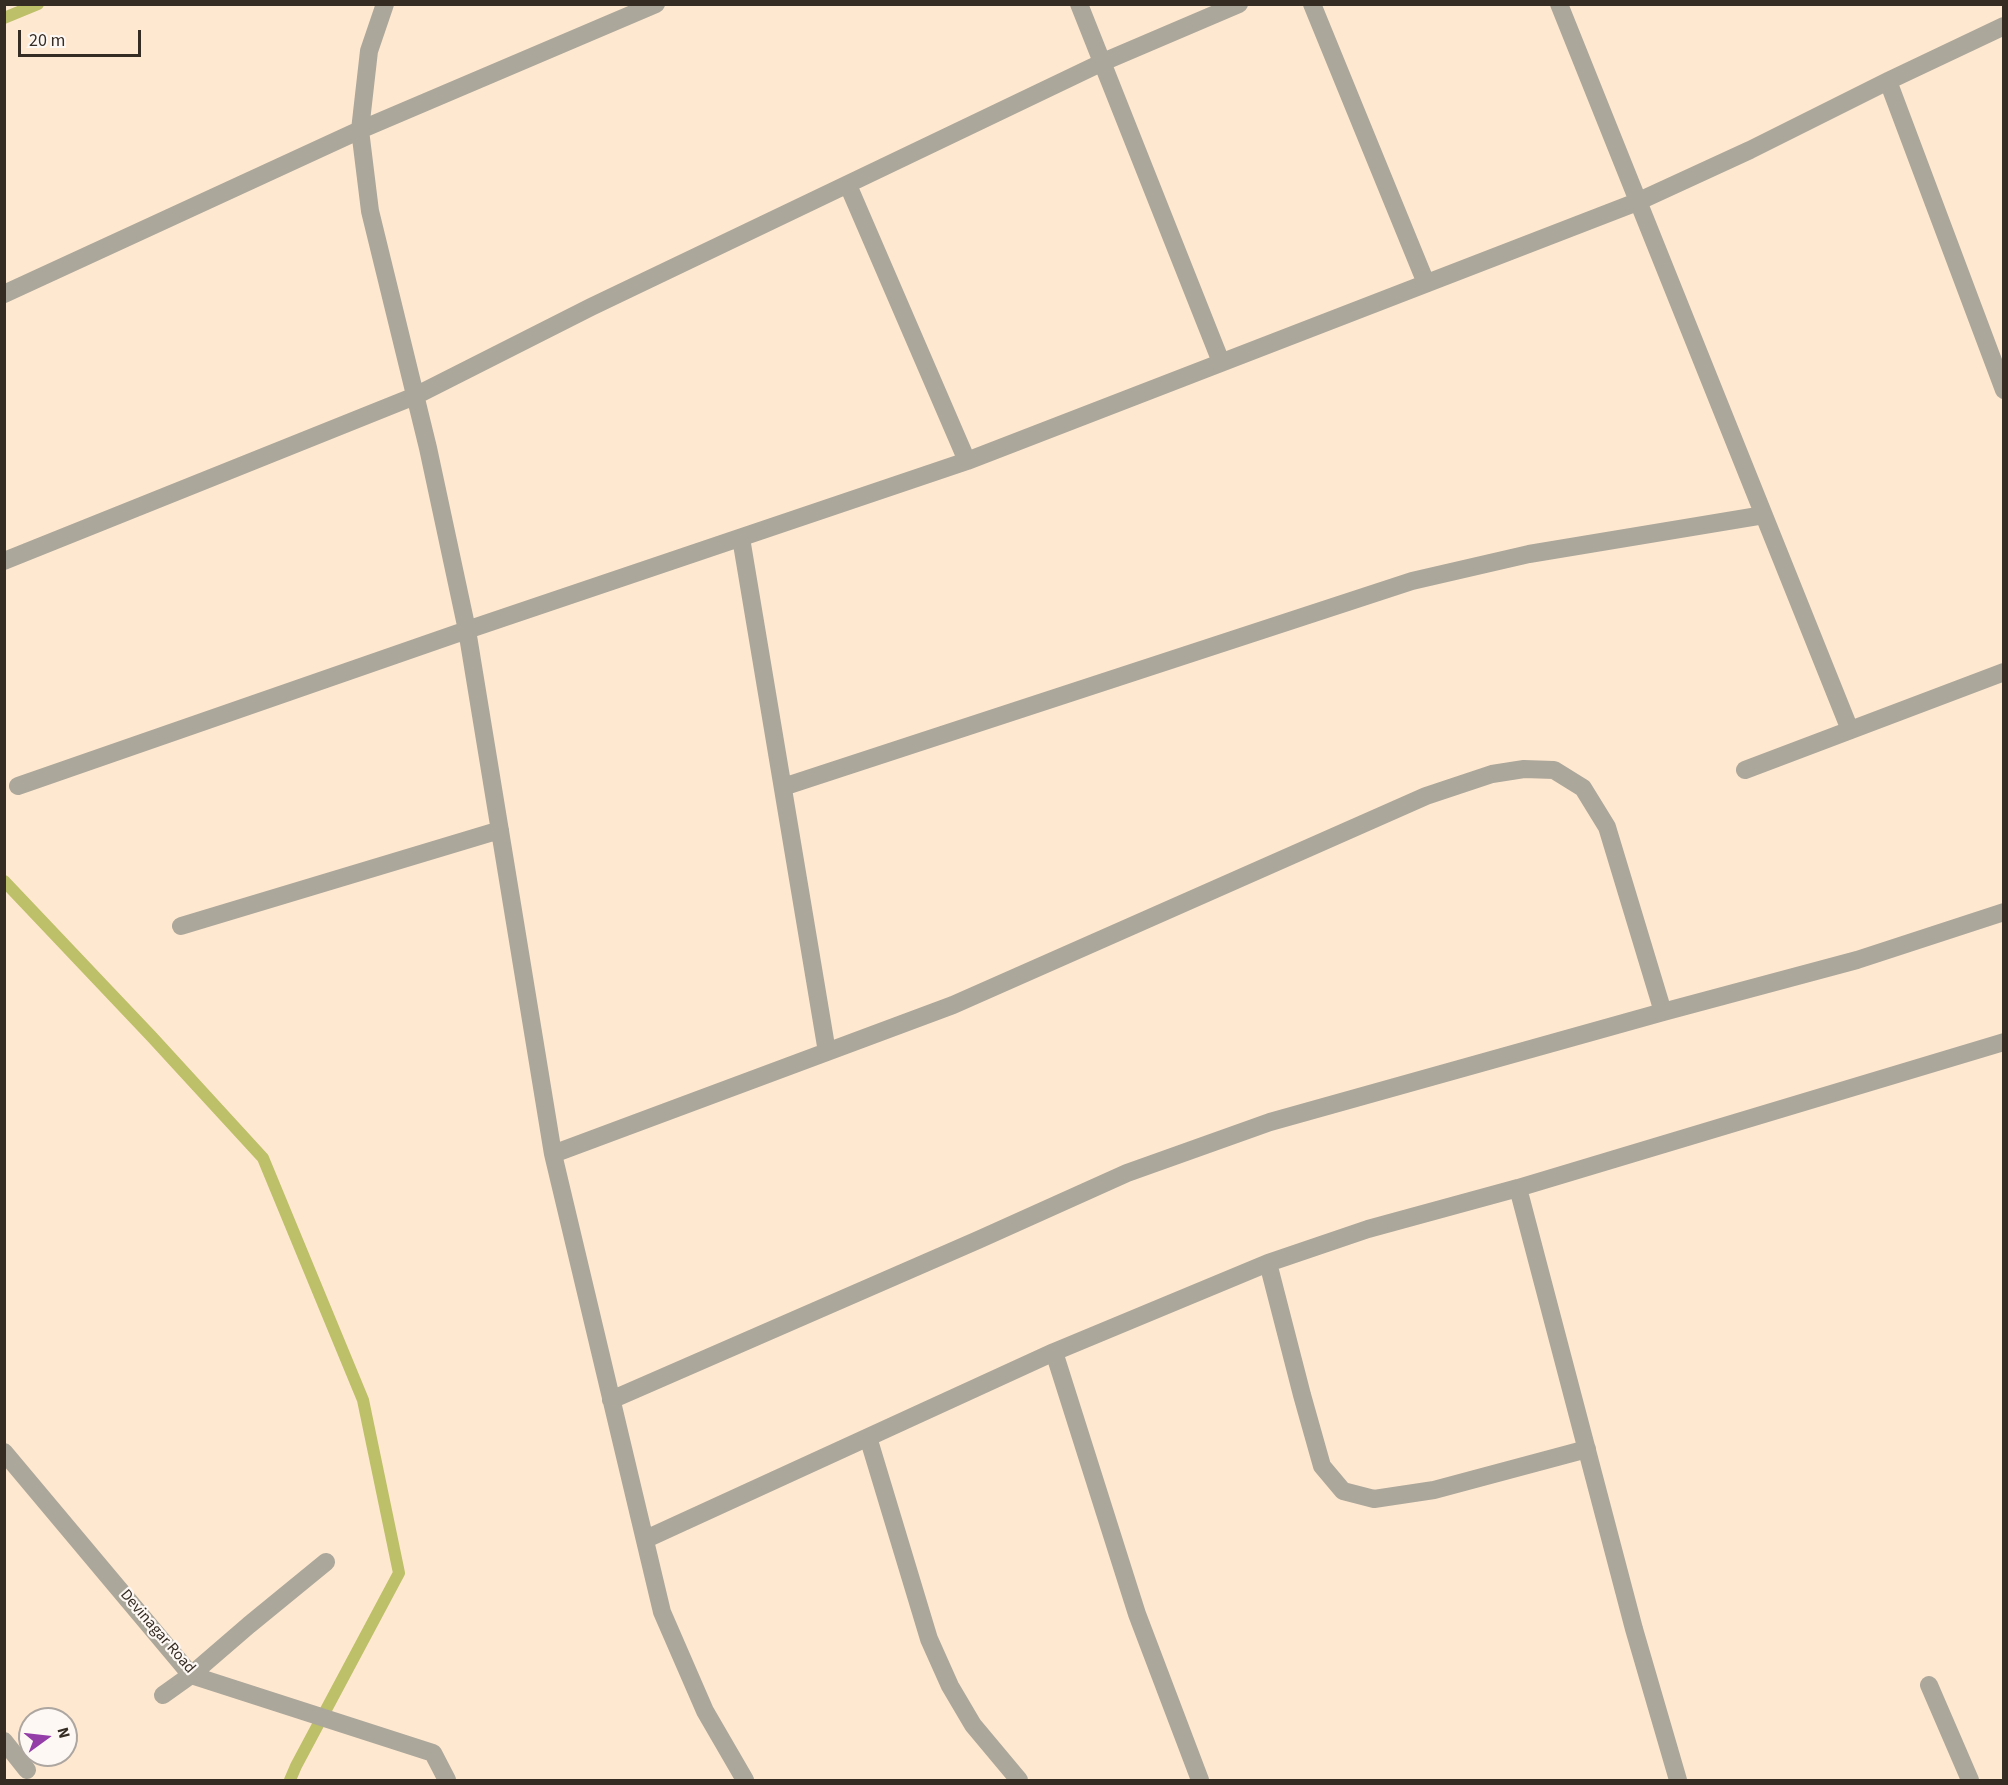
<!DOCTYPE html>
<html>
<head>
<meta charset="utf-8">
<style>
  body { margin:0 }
  #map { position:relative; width:2008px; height:1785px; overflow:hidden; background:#ffe8d0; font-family:"Source Sans 3",sans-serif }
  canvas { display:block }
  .frame { position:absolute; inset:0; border:6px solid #352c23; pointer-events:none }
  .north { position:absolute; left:18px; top:1707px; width:60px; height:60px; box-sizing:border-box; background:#fdf8f4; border:2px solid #ada6a0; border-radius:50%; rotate:75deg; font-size:16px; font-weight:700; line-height:24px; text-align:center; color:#352c23 }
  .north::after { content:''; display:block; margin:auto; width:21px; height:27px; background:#943da9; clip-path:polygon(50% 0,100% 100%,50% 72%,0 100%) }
  .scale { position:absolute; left:18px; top:30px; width:123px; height:27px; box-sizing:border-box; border:3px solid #352c23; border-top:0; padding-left:8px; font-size:18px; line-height:21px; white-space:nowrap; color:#352c23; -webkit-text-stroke:4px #fdf8f4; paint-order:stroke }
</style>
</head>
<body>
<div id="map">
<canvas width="2008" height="1785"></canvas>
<div class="frame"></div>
<div class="north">N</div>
<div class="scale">20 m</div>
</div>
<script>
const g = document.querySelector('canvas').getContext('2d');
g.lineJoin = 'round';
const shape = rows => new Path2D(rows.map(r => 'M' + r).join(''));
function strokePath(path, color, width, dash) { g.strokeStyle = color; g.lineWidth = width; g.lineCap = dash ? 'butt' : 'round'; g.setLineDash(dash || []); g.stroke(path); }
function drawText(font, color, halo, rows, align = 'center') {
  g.font = font + ' "Source Sans 3",sans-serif'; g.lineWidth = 4.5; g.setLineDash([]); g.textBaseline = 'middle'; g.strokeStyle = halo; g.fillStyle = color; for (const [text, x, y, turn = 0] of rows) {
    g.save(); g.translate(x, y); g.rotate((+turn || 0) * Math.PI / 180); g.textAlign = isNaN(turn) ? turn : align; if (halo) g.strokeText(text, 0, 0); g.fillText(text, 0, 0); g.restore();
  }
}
strokePath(shape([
  [4,18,38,4],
  [4,881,152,1037,263,1158,363,1400,399,1573,296,1766,290,1780]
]), '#bdc068', 12);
strokePath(shape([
  [385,4,369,51,360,130,370,211,428,448,467,630,553,1154,662,1612,705,1711,745,1780],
  [1079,4,1221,362],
  [1312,4,1426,283],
  [1559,4,1850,730],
  [1888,81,2004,390],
  [848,185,967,461],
  [4,294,360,130,656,4],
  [741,538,827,1052],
  [4,561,415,396,591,307,1103,62,1239,4],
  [1745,770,2004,672],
  [18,786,467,630,967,461,1637,202,1750,150,1888,81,2004,26],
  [783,787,1412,581,1529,554,1764,515],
  [181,926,500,830],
  [553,1154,953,1005,1426,796,1492,774,1524,769,1554,770,1583,788,1607,827,1663,1012],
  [1518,1188,1634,1629,1678,1780],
  [1268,1263,1302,1395,1322,1466,1343,1491,1374,1499,1434,1490,1587,1449],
  [1054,1352,1137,1614,1200,1780],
  [611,1400,978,1240,1127,1173,1270,1122,1663,1012,1857,960,2004,912],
  [868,1437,929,1639,950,1686,973,1725,1019,1780],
  [4,1452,191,1675,433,1753,447,1780],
  [646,1539,1054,1352,1268,1263,1368,1229,1518,1188,2004,1042],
  [1929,1685,1970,1780],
  [163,1695,191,1675,249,1625,326,1562],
  [4,1741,27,1770]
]), '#aca79b', 18);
drawText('16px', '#352c23', '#fdf8f4', [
  ["Devinagar Road",157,1632,49]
]);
</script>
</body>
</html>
